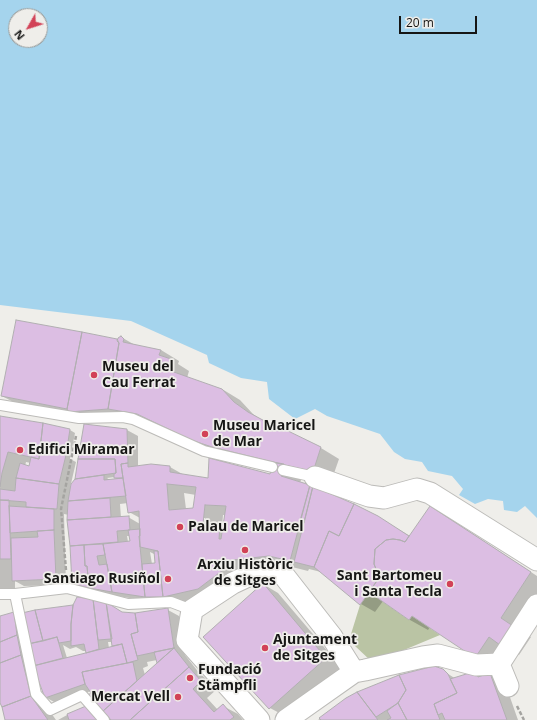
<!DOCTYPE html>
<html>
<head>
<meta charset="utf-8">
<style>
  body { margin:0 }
  #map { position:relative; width:537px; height:720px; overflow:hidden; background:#efeeea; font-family:"Open Sans",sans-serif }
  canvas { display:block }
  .north { position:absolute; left:8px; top:8px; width:40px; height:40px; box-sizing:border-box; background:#efeeea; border:1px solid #989895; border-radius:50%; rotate:231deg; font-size:11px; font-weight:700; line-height:16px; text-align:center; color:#161615 }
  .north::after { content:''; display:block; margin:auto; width:14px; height:18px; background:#d24257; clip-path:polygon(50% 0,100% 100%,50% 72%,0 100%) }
  .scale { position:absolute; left:399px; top:16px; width:78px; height:18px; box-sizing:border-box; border:2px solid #161615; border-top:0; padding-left:5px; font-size:12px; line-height:14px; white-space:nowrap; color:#161615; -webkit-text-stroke:3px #efeeea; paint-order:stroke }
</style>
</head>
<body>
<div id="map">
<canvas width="537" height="720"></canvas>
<div class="north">N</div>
<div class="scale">20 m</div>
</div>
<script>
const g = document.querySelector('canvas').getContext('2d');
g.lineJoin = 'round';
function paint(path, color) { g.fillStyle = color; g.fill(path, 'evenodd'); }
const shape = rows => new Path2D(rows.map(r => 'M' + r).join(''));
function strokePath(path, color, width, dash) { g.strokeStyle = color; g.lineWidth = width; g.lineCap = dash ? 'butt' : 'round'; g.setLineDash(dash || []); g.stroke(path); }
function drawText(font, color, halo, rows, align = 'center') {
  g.font = font + ' "Open Sans",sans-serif'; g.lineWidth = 3.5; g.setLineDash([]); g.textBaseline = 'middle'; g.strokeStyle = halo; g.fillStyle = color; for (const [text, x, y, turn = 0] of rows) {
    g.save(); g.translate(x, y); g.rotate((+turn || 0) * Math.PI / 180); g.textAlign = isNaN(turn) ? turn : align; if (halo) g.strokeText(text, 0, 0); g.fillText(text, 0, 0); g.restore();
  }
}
paint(shape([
  [369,592,409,620,412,616,440,635,380,660,371,661,355,646,351,634,360,605]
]), '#bac4a4');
paint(shape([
  [0,0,537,0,537,518,525,506,517,512,504,510,503,501,488,499,475,504,459,495,463,489,452,476,428,471,422,462,405,459,394,452,380,434,327,416,315,409,295,419,269,399,267,382,241,378,209,363,207,355,131,321,0,305],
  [16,16,40,16,40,40,16,40]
]), '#a5d4ed');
paint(shape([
  [121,337,135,345,161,350,179,361,178,364,189,371,187,378,222,389,240,400,253,414,261,420,284,432,285,430,321,448,339,459,331,482,303,474,300,483,378,517,410,536,430,507,449,518,537,576,537,602,519,629,531,637,519,655,507,648,493,668,430,627,428,630,410,620,383,601,375,612,361,604,321,572,309,569,308,571,288,566,182,607,100,593,79,587,73,584,69,515,64,514,66,585,24,586,15,581,15,591,0,592,0,417,70,430,75,433,70,459,76,462,70,488,76,480,79,459,127,430,138,436,138,467,151,465,170,467,184,475,209,479,271,475,273,467,211,450,157,424,127,419,81,417,17,404,2,396,120,341],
  [26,462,31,463,30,467,25,466],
  [115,477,116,479,110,480,107,478],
  [184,493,196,495,194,509,186,509],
  [128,503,129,512,140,518,140,524,128,517,121,518,120,504],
  [223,515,225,515,224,529,222,527],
  [203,518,205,518,204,529,202,529],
  [127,536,131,536,132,542,128,542],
  [150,552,156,555,156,564,152,564],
  [263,584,278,593,341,667,285,716,270,708],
  [93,600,106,603,123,613,135,614,168,610,179,616,185,655,200,674,204,677,216,690,207,698,218,710,223,706,238,714,243,720,112,720,91,691,56,703,45,697,37,673,41,702,46,706,56,720,6,720,0,701,0,617,13,614,24,620,35,611,74,606],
  [108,642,113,642,114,647,109,648],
  [63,645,70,649,76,647,83,651,86,651,87,653,67,658],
  [157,660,158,664,145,675,143,668,148,666,147,662],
  [445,672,456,679,476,673,483,677,490,674,505,683,518,720,318,720,346,699,358,693],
  [67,715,100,720,58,720]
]), '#0003');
const building = shape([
  [16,320,82,332,67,409,1,396,16,320],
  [82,332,117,339,119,343,108,409,69,412,67,409,82,332],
  [121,336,124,339,123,342,161,350,159,355,171,359,168,369,171,371,222,389,234,402,248,412,283,431,284,429,321,447,313,472,212,447,191,440,137,414,108,409,119,343,117,341,118,338,121,336],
  [0,416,43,423,39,459,8,452,2,473,0,487,0,416],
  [43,423,70,429,66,455,40,449,43,423],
  [84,424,127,429,128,463,121,464,123,478,114,478,114,474,116,473,115,459,78,459,84,424],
  [40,449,66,455,59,484,16,478,20,463,29,466,31,457,39,459,40,449],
  [209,458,270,474,273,462,284,464,281,476,310,485,290,561,269,556,233,560,231,566,227,567,198,589,163,597,158,551,140,547,139,511,128,513,121,464,128,463,128,467,151,464,170,466,170,472,208,478,209,458],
  [167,484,196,487,193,508,169,510,167,484],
  [205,505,226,506,221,539,219,539,220,525,203,524,205,505],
  [78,459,115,459,116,473,75,479,78,459],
  [104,475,104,480,123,478,126,496,68,501,71,484,75,479,104,475],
  [16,478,59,484,57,509,26,507,26,502,0,500,0,489,15,491,16,478],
  [310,485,313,486,304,523,300,521,310,485],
  [313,486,354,504,339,536,329,531,314,567,294,562,313,486],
  [110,498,111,517,67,520,68,501,110,498],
  [0,500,9,500,11,559,0,559,0,500],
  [354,504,378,516,409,536,405,542,400,540,393,539,386,540,375,549,374,564,376,569,381,575,360,605,314,567,329,531,339,536,354,504],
  [9,506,54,509,54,530,10,533,9,506],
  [430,506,531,572,501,618,513,626,500,645,489,637,475,658,412,616,409,620,369,592,381,575,376,569,374,564,375,549,386,540,393,539,400,540,405,542,430,506],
  [129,516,130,530,117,531,118,542,70,546,67,520,129,516],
  [140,529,140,536,139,536,145,597,112,592,103,544,130,541,128,530,140,529],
  [54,530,56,579,12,581,11,538,38,537,37,531,54,530],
  [103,544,105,555,97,556,99,565,107,564,112,592,89,588,87,566,85,566,84,545,103,544],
  [84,545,85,566,87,566,89,588,72,584,70,546,84,545],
  [154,551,158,551,163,597,145,597,142,564,155,563,154,551],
  [263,583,326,658,269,709,203,637,263,583],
  [77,597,93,599,99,649,86,653,84,644,71,646,71,624,73,605,77,597],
  [93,599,106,602,112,639,111,639,98,640,93,599],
  [106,602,122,612,135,613,138,632,131,634,138,660,127,663,122,644,112,646,106,602],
  [73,605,71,624,71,641,59,643,57,637,43,641,35,610,73,605],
  [168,608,174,648,137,656,131,634,138,632,135,613,168,608],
  [35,610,43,641,28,644,22,613,35,610],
  [14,612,17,635,0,642,0,616,14,612],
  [17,635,21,655,0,663,0,642,17,635],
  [57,637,63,658,33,666,28,644,57,637],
  [122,644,127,663,82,672,85,684,45,698,33,666,122,644],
  [174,648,157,663,154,652,174,648],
  [174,648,189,667,130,720,111,720,103,711,174,648],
  [21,655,31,696,2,707,0,703,0,663,21,655],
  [133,662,137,681,103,711,88,695,91,693,85,684,82,672,133,662],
  [434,666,443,669,448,674,457,693,434,704,440,720,407,720,398,703,406,690,399,675,434,666],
  [189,667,201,681,193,689,214,712,223,704,234,717,230,720,130,720,189,667],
  [476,671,478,677,490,673,507,720,445,720,442,713,438,715,434,704,457,693,450,679,476,671],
  [399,675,406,690,398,703,376,717,357,692,399,675],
  [357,692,378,720,321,720,319,718,346,698,357,692],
  [31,696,48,720,5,720,2,707,31,696],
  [398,703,407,720,387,720,391,718,387,711,398,703],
  [86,706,98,720,69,720,67,714,86,706]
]);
paint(building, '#dcbee3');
strokePath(building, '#b1afb1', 1);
const lane = shape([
  [0,405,79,418,123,417,133,419,204,451,272,467],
  [283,470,315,477],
  [0,594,15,594,67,588,128,604,171,602,192,610],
  [15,594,36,694,50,710,82,695,104,720]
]);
const street = shape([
  [315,477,369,496,384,498,417,489,430,493,537,560],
  [508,686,499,664,537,605],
  [259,720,187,640,192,610,233,583,263,569,282,573,332,637,354,672],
  [286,720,354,672,365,670,423,657,438,655,476,665,499,664]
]);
strokePath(lane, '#bcbbb8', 12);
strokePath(street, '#bcbbb8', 23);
strokePath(shape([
  [66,570,61,509,76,436],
  [517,706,524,720]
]), '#a5a4a1', 2.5, [4, 2]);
strokePath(lane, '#fff', 10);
strokePath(street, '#fff', 21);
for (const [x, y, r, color] of [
  [94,375,4,"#d24257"],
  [205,434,4,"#d24257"],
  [20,450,4,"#d24257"],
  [180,527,4,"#d24257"],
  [245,550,4,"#d24257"],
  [168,579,4,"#d24257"],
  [450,584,4,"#d24257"],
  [265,648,4,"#d24257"],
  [190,678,4,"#d24257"],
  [178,697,4,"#d24257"]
]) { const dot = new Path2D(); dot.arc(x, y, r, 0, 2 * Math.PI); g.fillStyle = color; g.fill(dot); strokePath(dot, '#efeeea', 1.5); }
drawText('bold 14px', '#161615', '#efeeea', [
  ["Museu del",102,367],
  ["Cau Ferrat",102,383],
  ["Museu Maricel",213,426],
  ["de Mar",213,442],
  ["Edifici Miramar",28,450],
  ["Palau de Maricel",188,527],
  ["Arxiu Històric",245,565,"center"],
  ["de Sitges",245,581,"center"],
  ["Sant Bartomeu",442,576,"right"],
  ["i Santa Tecla",442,592,"right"],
  ["Santiago Rusiñol",160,579,"right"],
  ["Ajuntament",273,640],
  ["de Sitges",273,656],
  ["Fundació",198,670],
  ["Stämpfli",198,686],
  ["Mercat Vell",170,697,"right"]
], 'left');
</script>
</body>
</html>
